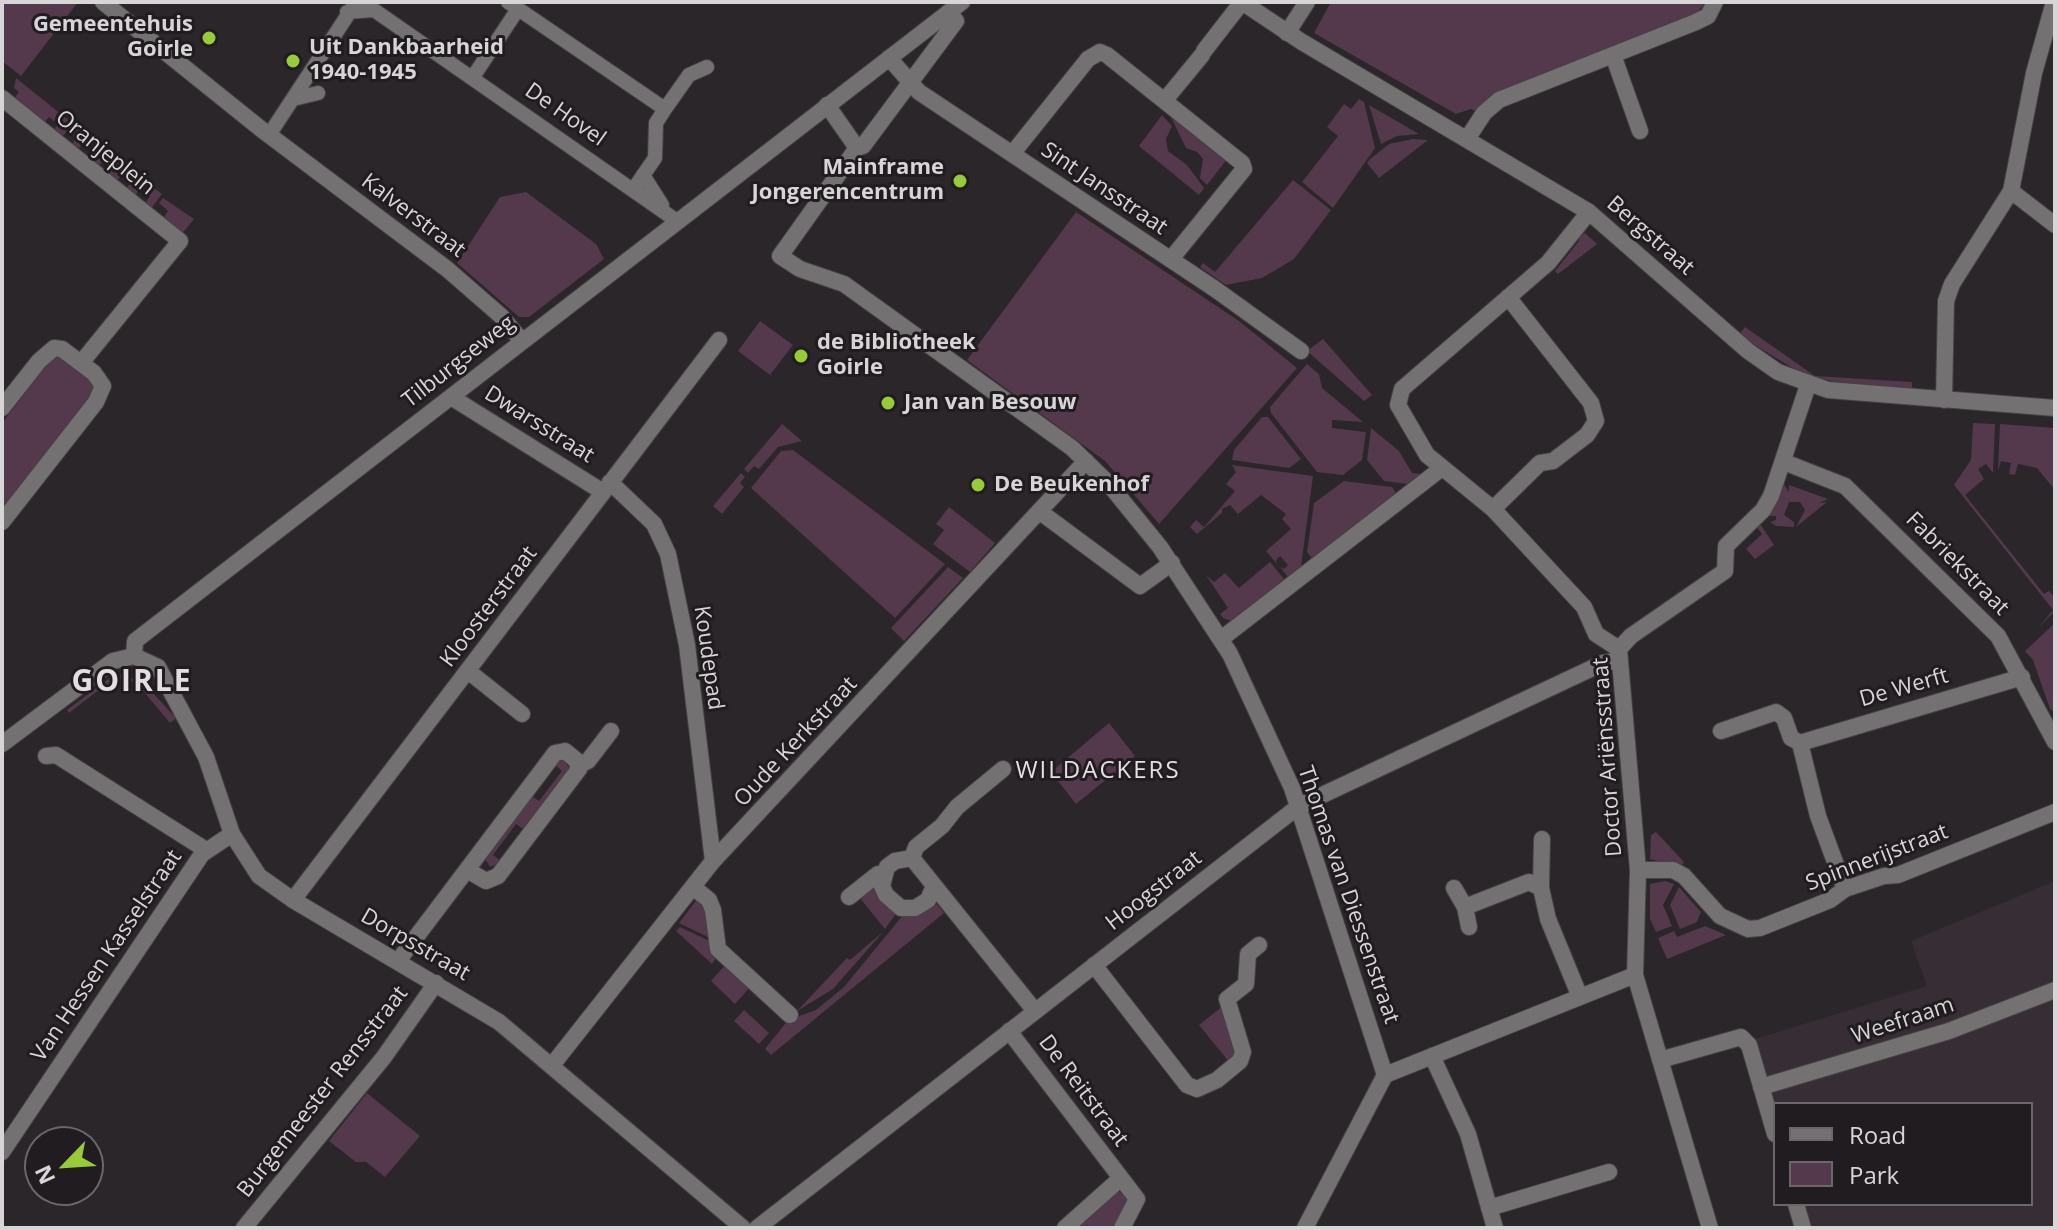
<!DOCTYPE html>
<html>
<head>
<meta charset="utf-8">
<style>
  body { margin:0 }
  #map { position:relative; width:2057px; height:1230px; overflow:hidden; background:#2a2629; font-family:"Open Sans",sans-serif }
  canvas { display:block }
  .frame { position:absolute; inset:0; border:4px solid #d8d5d7; pointer-events:none }
  .legend { position:absolute; left:1773px; top:1102px; width:260px; height:104px; box-sizing:border-box; background:#201c1f; border:2px solid #6a6669; margin:0; padding:10px 14px; list-style:none; font-size:24px; color:#d8d5d7 }
  .legend li { display:flex; align-items:center; gap:16px; height:40px }
  .legend b { width:40px; border:2px solid #6a6669 }
  .north { position:absolute; left:24px; top:1126px; width:80px; height:80px; box-sizing:border-box; background:#201c1f; border:2px solid #6a6669; border-radius:50%; rotate:245deg; font-size:22px; font-weight:700; line-height:32px; text-align:center; color:#d8d5d7 }
  .north::after { content:''; display:block; margin:auto; width:28px; height:36px; background:#97cc38; clip-path:polygon(50% 0,100% 100%,50% 72%,0 100%) }
</style>
</head>
<body>
<div id="map">
<canvas width="2057" height="1230"></canvas>
<div class="frame"></div>
<ul class="legend">
<li><b style="height:10px;background:#747173"></b>Road</li>
<li><b style="height:22px;background:#54384c"></b>Park</li>
</ul>
<div class="north">N</div>
</div>
<script>
const g = document.querySelector('canvas').getContext('2d');
g.lineJoin = 'round';
function paint(path, color) { g.fillStyle = color; g.fill(path, 'evenodd'); }
const shape = rows => new Path2D(rows.map(r => 'M' + r).join(''));
function strokePath(path, color, width, dash) { g.strokeStyle = color; g.lineWidth = width; g.lineCap = dash ? 'butt' : 'round'; g.setLineDash(dash || []); g.stroke(path); }
function drawText(font, color, halo, rows, align = 'center') {
  g.font = font + ' "Open Sans",sans-serif'; g.lineWidth = 6; g.setLineDash([]); g.textBaseline = 'middle'; g.strokeStyle = halo; g.fillStyle = color; for (const [text, x, y, turn = 0] of rows) {
    g.save(); g.translate(x, y); g.rotate((+turn || 0) * Math.PI / 180); g.textAlign = isNaN(turn) ? turn : align; if (halo) g.strokeText(text, 0, 0); g.fillText(text, 0, 0); g.restore();
  }
}
paint(shape([
  [2055,881,2055,1228,1810,1228,1802,1204,2031,1204,2031,1104,1775,1104,1775,1114,1752,1040,1927,986,1911,941]
]), '#372d34');
paint(shape([
  [2,2,78,2,21,76,2,61],
  [1331,2,1706,2,1696,14,1501,92,1475,111,1471,109,1456,114,1314,33],
  [16,78,82,131,87,138,76,152,70,147,76,138,67,131,60,139,52,132,58,124,49,117,42,125,12,101,19,92,14,88],
  [1359,99,1364,102,1375,148,1333,208,1302,182,1338,136,1327,127,1344,104,1351,109],
  [1369,105,1381,112,1419,134,1397,136,1381,144],
  [1173,114,1228,158,1207,185,1200,178,1203,159,1197,152,1186,148,1171,117],
  [1162,115,1172,126,1166,139,1168,151,1187,165,1204,188,1199,195,1139,146],
  [91,138,144,184,146,182,162,194,150,210,144,205,150,196,140,189,134,197,125,190,131,182,122,175,115,183,107,176,113,167,104,160,97,168,88,161,95,153,85,145],
  [1413,139,1428,140,1379,178,1367,163,1370,159,1389,144],
  [1293,180,1331,210,1294,259,1262,278,1226,285,1200,267,1203,263,1215,272],
  [526,192,596,244,604,259,529,317,519,317,457,263,500,197],
  [163,198,194,219,181,235,162,220,168,211,159,203],
  [1076,212,1239,321,1297,368,1159,524,1105,461,967,360],
  [1585,233,1597,244,1558,274,1555,271,1579,241,1579,235],
  [760,321,793,345,770,375,738,351],
  [1745,327,1815,376,1912,382,1912,389,1843,384,1801,373,1753,344,1740,333],
  [1323,339,1372,395,1364,401,1307,351],
  [56,355,91,377,96,394,2,508,2,423,45,367,42,364],
  [1307,364,1319,374,1322,388,1363,422,1332,420,1332,428,1366,432,1362,460,1343,475,1317,472,1271,413,1270,407],
  [1262,417,1268,417,1301,459,1289,468,1232,460,1234,450],
  [1973,423,1995,424,1993,473,1986,464,1978,469,1984,479,1965,495,2044,594,2049,591,2055,598,2055,611,2038,628,2053,610,1954,485,1971,460],
  [782,424,802,441,778,447,759,469,754,466,748,473,744,469],
  [2000,424,2055,428,2055,490,2037,468,2018,464,2015,475,2009,474,2011,463,2001,461,1998,471],
  [1371,428,1399,451,1412,473,1421,474,1407,484,1384,481,1367,460],
  [793,450,945,564,895,618,751,488,781,451],
  [1232,465,1313,476,1301,567,1288,577,1280,567,1284,569,1288,565,1280,556,1276,560,1277,564,1266,551,1291,529,1282,519,1286,514,1261,495,1238,514,1230,505,1222,509,1222,513,1197,534,1190,527,1196,520,1204,527,1235,491,1226,484,1236,472],
  [741,473,745,477,740,483,744,487,722,514,713,506],
  [1344,481,1392,487,1396,493,1342,535,1341,540,1335,540,1312,558,1307,552,1314,503],
  [1783,483,1789,492,1789,485,1828,499,1819,503,1827,502,1796,527,1805,510,1800,502,1789,502,1784,515,1794,522,1794,527,1776,526,1770,522,1776,520,1776,516,1765,516],
  [949,507,995,543,970,572,933,544,944,530,936,524],
  [1759,522,1774,545,1755,559,1746,549,1762,534,1755,525],
  [1270,562,1284,579,1231,621,1223,618,1220,614,1228,608,1206,575,1214,582,1225,573,1239,588],
  [948,567,963,578,904,641,891,628],
  [2055,623,2055,712,2050,709,2033,660,2025,651],
  [122,675,134,679,152,692,176,718,170,723,140,687,127,678,96,692,69,713,67,710,111,677],
  [1109,723,1135,756,1076,804,1051,772],
  [563,759,570,769,526,831,516,824,493,855,502,862,490,867,484,857,530,795,539,801,562,771,553,763],
  [1656,832,1684,862,1681,867,1650,859,1651,835],
  [1665,881,1674,884,1663,905,1672,926,1656,932,1650,919,1650,884],
  [875,884,898,911,885,929,859,897],
  [1679,887,1701,912,1697,922,1680,929,1670,905],
  [698,898,704,904,712,939,679,923],
  [936,903,944,913,771,1055,765,1049,788,1020,816,1010,844,987,903,915],
  [1705,926,1726,935,1667,959,1658,938,1674,931,1677,937],
  [680,927,712,942,716,958,712,964,676,931],
  [884,931,833,989,797,1011,847,958,850,960],
  [727,963,751,986,735,1004,711,981],
  [1223,1006,1237,1052,1230,1063,1199,1025],
  [744,1010,769,1033,759,1044,734,1021],
  [367,1093,420,1136,385,1177,366,1162,356,1162,329,1141],
  [1118,1191,1129,1199,1126,1213,1120,1215,1113,1228,1074,1228]
]), '#54384c');
const pedestrian = shape([
  [508,2,665,109,656,123,655,158,633,190],
  [347,12,374,10,677,221],
  [473,77,518,9],
  [293,99,318,93],
  [665,109,689,75,707,67],
  [269,135,353,7],
  [643,175,662,205,660,209]
]);
const minor = shape([
  [103,2,261,129,447,269,501,316,522,341],
  [949,12,956,21,863,146,857,148,780,256,800,269,844,284,1072,448,1108,483,1160,547,1230,654,1292,788,1385,1075],
  [1287,33,1307,2],
  [1204,51,1242,2],
  [1613,55,1640,131],
  [889,58,919,92,1215,289,1301,351],
  [2,98,180,241,81,363],
  [1165,100,1202,55],
  [827,105,857,148],
  [1467,139,1484,113,1499,100,1696,22,1708,16,1715,2],
  [1012,154,1088,59,1100,52,1107,55,1242,163,1244,169,1171,259],
  [2011,191,2055,225],
  [1589,212,1548,263,1402,389,1398,405,1427,455,1493,509,1584,607,1596,634,1619,649],
  [451,397,603,492],
  [1944,400,1946,301,1952,284,2011,191,2034,73,2054,2],
  [2,408,39,361,54,348,62,349,94,373,103,386,96,402,2,522],
  [1784,462,1845,486,1998,636,2055,742],
  [610,482,654,524,668,554,687,645,713,861],
  [1493,509,1540,463,1553,461,1587,435,1596,421,1591,403,1508,297],
  [1039,511,1140,586,1172,563],
  [1221,639,1442,468],
  [468,671,522,714],
  [1721,731,1776,712,1784,718,1791,738,1800,743],
  [46,756,56,755,206,850],
  [579,765,588,761,611,731],
  [1003,769,957,807,942,826,916,847,912,858,1035,1011],
  [1542,839,1541,888,1548,919,1580,997],
  [912,858,895,861,887,867,882,886,886,895,901,908,915,908,928,900,934,886],
  [1638,870,1673,870,1684,876,1720,916,1748,929,1760,928,1830,900,1845,889,1884,876,1898,875,2055,812],
  [693,887,709,900,713,910,718,949,790,1015],
  [1454,888,1465,907],
  [1845,889,1818,816,1800,743,2022,677],
  [849,897,878,874,883,876],
  [293,900,719,340],
  [1469,927,1465,907,1529,882,1541,888],
  [398,961,555,753,565,751,576,760,579,769,498,876,486,881,467,870],
  [1094,965,1187,1085,1197,1089,1217,1080,1240,1061,1243,1052,1227,999,1246,984,1248,954,1259,945],
  [1009,1031,1137,1199,1122,1228],
  [1432,1056,1468,1134,1495,1228],
  [1660,1060,1741,1037,1749,1045,1775,1134],
  [553,1064,713,861,1086,461],
  [1385,1075,1635,975],
  [1761,1087,1949,1031,2055,990],
  [2,1152,202,854,232,834],
  [1796,1204,1803,1228],
  [1489,1208,1609,1172],
  [244,1228,384,1057,436,983],
  [757,1228,1299,806,1603,663,1620,660],
  [1065,1228,1121,1178],
  [1305,1228,1385,1075],
  [1710,1228,1635,975,1638,870,1619,649,1631,636,1725,571,1726,546,1763,510,1771,496,1808,385]
]);
const tertiary = shape([
  [1242,2,1302,42,1589,212,1748,351,1778,372,1828,390,2055,408],
  [134,656,135,641,962,2],
  [2,744,113,661,134,656,158,667,206,757,232,834,259,876,293,900,499,1022,743,1228]
]);
strokePath(pedestrian, '#464245', 16);
strokePath(minor, '#464245', 18);
strokePath(tertiary, '#464245', 18);
strokePath(pedestrian, '#747173', 14);
strokePath(minor, '#747173', 16);
strokePath(tertiary, '#747173', 16);
for (const [x, y, r, color] of [
  [209,38,8,"#97cc38"],
  [293,61,8,"#97cc38"],
  [960,181,8,"#97cc38"],
  [801,356,8,"#97cc38"],
  [888,403,8,"#97cc38"],
  [978,485,8,"#97cc38"]
]) { const dot = new Path2D(); dot.arc(x, y, r, 0, 2 * Math.PI); g.fillStyle = color; g.fill(dot); strokePath(dot, '#201c1f', 3); }
drawText('bold 22px', '#d8d5d7', '#201c1f', [
  ["Gemeentehuis",193,25,"right"],
  ["Goirle",193,50,"right"],
  ["Uit Dankbaarheid",309,48],
  ["1940-1945",309,73],
  ["Mainframe",944,168,"right"],
  ["Jongerencentrum",944,193,"right"],
  ["de Bibliotheek",817,343],
  ["Goirle",817,368],
  ["Jan van Besouw",904,403],
  ["De Beukenhof",994,485]
], 'left');
drawText('22px', '#d8d5d7', '#201c1f', [
  ["De Hovel",565,115,35],
  ["Oranjeplein",105,153,39],
  ["Sint Jansstraat",1104,189,34],
  ["Kalverstraat",413,216,37],
  ["Bergstraat",1650,236,41],
  ["Tilburgseweg",459,362,-38],
  ["Dwarsstraat",539,425,32],
  ["Fabriekstraat",1957,564,45],
  ["Kloosterstraat",489,607,-53],
  ["Koudepad",708,658,82],
  ["De Werft",1904,688,-16],
  ["Oude Kerkstraat",796,742,-47],
  ["Doctor Ariënsstraat",1608,757,-94],
  ["Spinnerijstraat",1877,858,-21],
  ["Hoogstraat",1154,891,-38],
  ["Thomas van Diessenstraat",1348,895,71],
  ["Dorpsstraat",415,945,30],
  ["Van Hessen Kasselstraat",107,956,-56],
  ["Weefraam",1903,1021,-18],
  ["De Reitstraat",1083,1091,53],
  ["Burgemeester Rensstraat",323,1092,-52]
]);
g.letterSpacing = '2px';
drawText('24px', '#e4dee2', '#201c1f', [
  ["WILDACKERS",1098,771]
]);
g.letterSpacing = '0px';
g.letterSpacing = '2px';
drawText('bold 30px', '#e4dee2', '#201c1f', [
  ["GOIRLE",132,682]
]);
g.letterSpacing = '0px';
</script>
</body>
</html>
